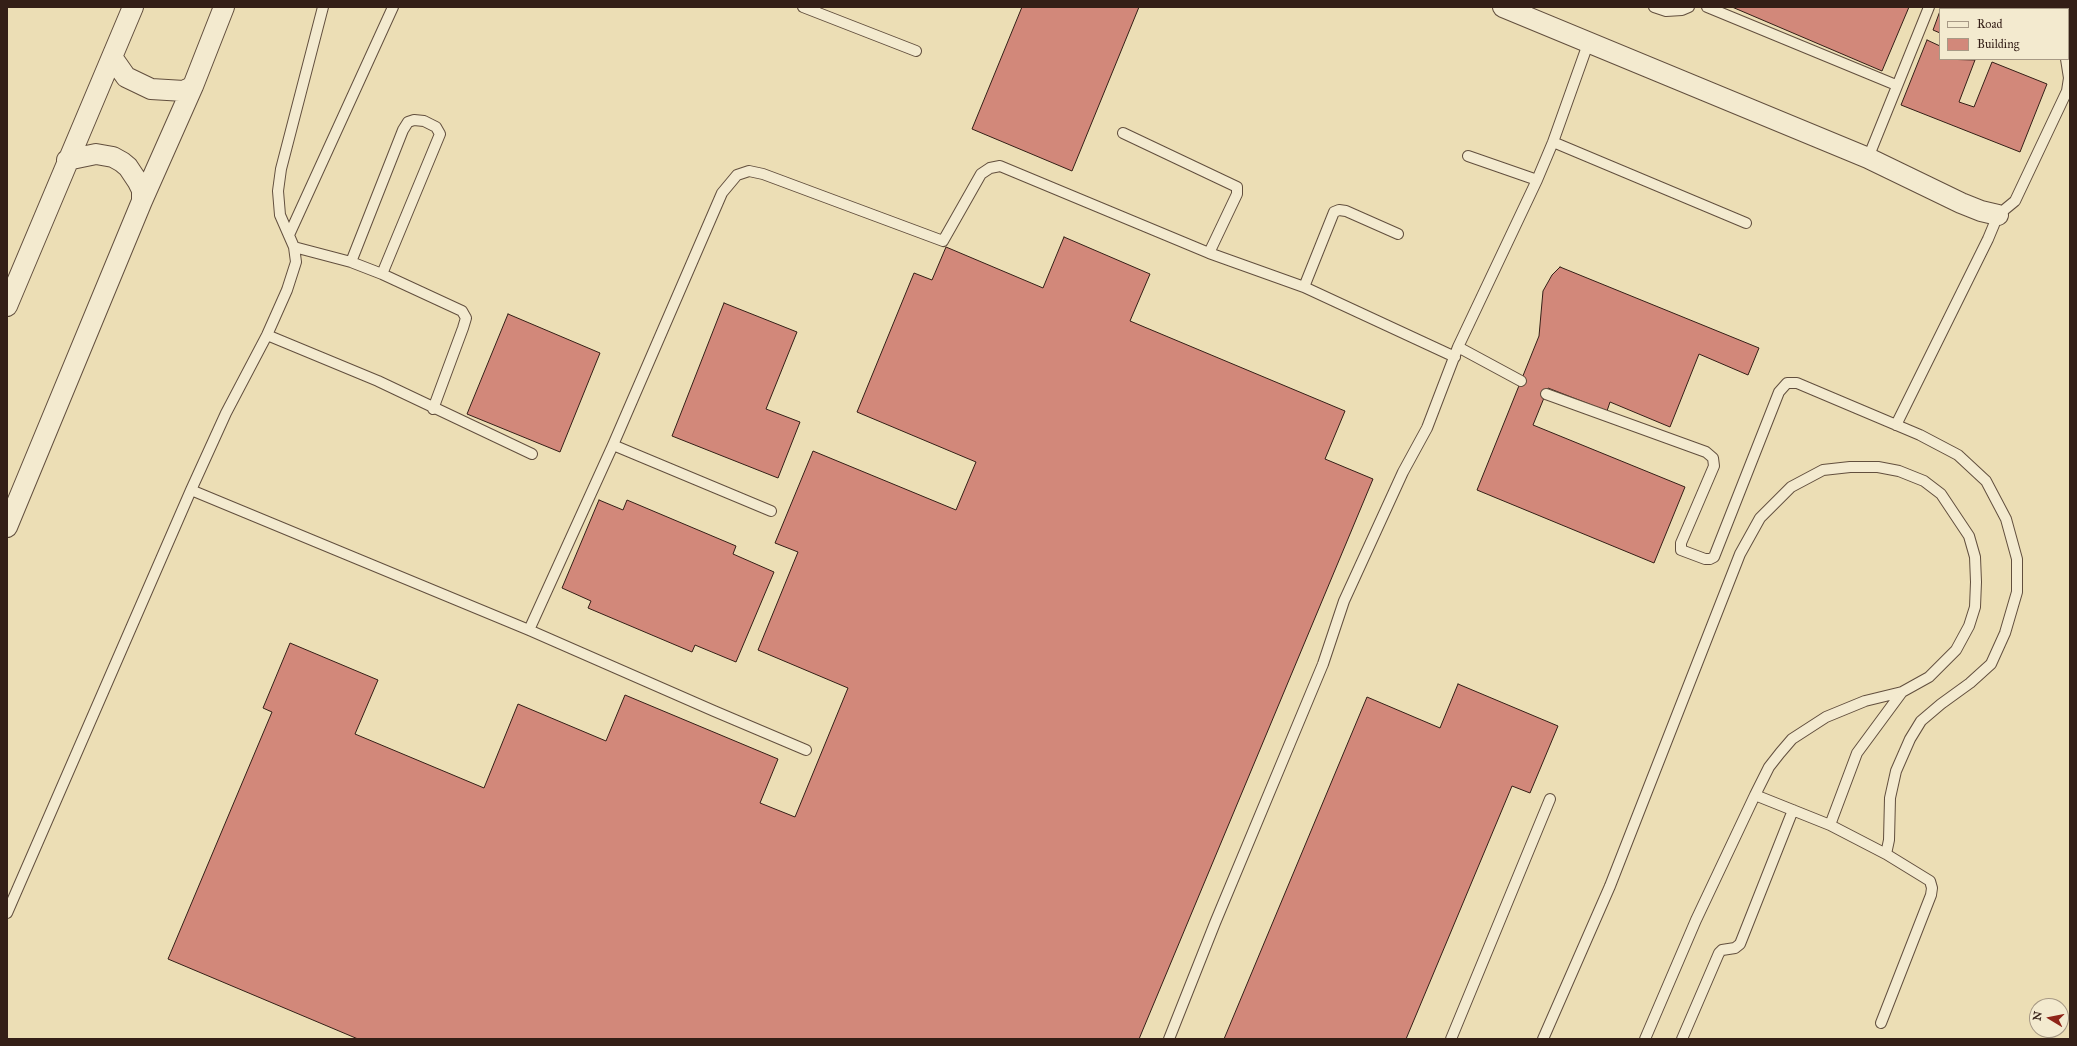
<!DOCTYPE html>
<html>
<head>
<meta charset="utf-8">
<style>
  body { margin:0 }
  #map { position:relative; width:2077px; height:1046px; overflow:hidden; background:#ecdeb5; font-family:"IM FELL Great Primer",serif }
  canvas { display:block }
  .frame { position:absolute; inset:0; border:8px solid #341f17; pointer-events:none }
  .legend { position:absolute; left:1939px; top:8px; width:130px; height:52px; box-sizing:border-box; background:#f3eacf; border:1px solid #a79985; margin:0; padding:5px 7px; list-style:none; font-size:12px; color:#341f17 }
  .legend li { display:flex; align-items:center; gap:8px; height:20px }
  .legend b { width:20px; border:1px solid #a79985 }
  .north { position:absolute; left:2029px; top:998px; width:40px; height:40px; box-sizing:border-box; background:#f3eacf; border:1px solid #a79985; border-radius:50%; rotate:280deg; font-size:11px; font-weight:700; line-height:16px; text-align:center; color:#341f17 }
  .north::after { content:''; display:block; margin:auto; width:14px; height:18px; background:#8f2418; clip-path:polygon(50% 0,100% 100%,50% 72%,0 100%) }
</style>
</head>
<body>
<div id="map">
<canvas width="2077" height="1046"></canvas>
<div class="frame"></div>
<ul class="legend">
<li><b style="height:5px;background:#f3eacf"></b>Road</li>
<li><b style="height:11px;background:#d2887a"></b>Building</li>
</ul>
<div class="north">N</div>
</div>
<script>
const g = document.querySelector('canvas').getContext('2d');
g.lineJoin = 'round';
function paint(path, color) { g.fillStyle = color; g.fill(path, 'evenodd'); }
const shape = rows => new Path2D(rows.map(r => 'M' + r).join(''));
function strokePath(path, color, width, dash) { g.strokeStyle = color; g.lineWidth = width; g.lineCap = dash ? 'butt' : 'round'; g.setLineDash(dash || []); g.stroke(path); }
const building = shape([
  [1022,7,1139,7,1072,171,972,129,1022,7],
  [1732,7,1909,7,1882,71,1732,7],
  [1942,7,2008,7,2007,9,1941,9,1942,7],
  [1940,11,1940,33,1933,30,1940,11],
  [1927,40,1940,46,1940,59,1975,60,1959,102,1974,107,1992,62,2047,84,2020,152,1901,105,1927,40],
  [1064,237,1150,274,1130,321,1345,411,1325,459,1373,479,1139,1039,358,1039,168,959,272,712,263,708,290,643,378,680,355,734,484,788,518,704,606,741,625,695,778,759,760,803,795,817,848,688,758,650,798,552,775,543,813,451,956,510,976,462,857,412,914,273,932,280,946,247,1043,288,1064,237],
  [1560,267,1759,348,1748,375,1699,354,1670,427,1610,402,1607,411,1548,388,1533,425,1685,487,1654,563,1477,490,1539,336,1543,291,1552,275,1560,267],
  [724,303,797,332,766,409,800,422,778,478,672,436,724,303],
  [508,314,600,353,560,452,467,414,508,314],
  [599,500,623,510,627,500,736,546,733,554,774,572,736,662,695,645,692,652,588,608,591,601,562,588,599,500],
  [1458,684,1558,726,1530,793,1512,786,1406,1039,1224,1039,1367,697,1440,728,1458,684]
]);
paint(building, '#d2887a');
strokePath(building, '#341f17', 1);
const service = shape([
  [803,7,916,51],
  [1654,7,1666,11,1682,10,1689,7],
  [1707,7,1896,85],
  [2055,7,2056,9],
  [1123,133,1237,187,1237,194,1209,253],
  [1553,142,1746,223],
  [1468,156,1537,180],
  [1868,158,1929,7],
  [289,235,393,7],
  [294,247,351,262,382,274,462,311,466,318,463,328,433,409],
  [351,262,403,130,408,122,414,120,424,121,436,127,440,134,382,274],
  [1304,287,1334,212,1339,210,1346,211,1398,234],
  [267,335,378,381,532,454],
  [1458,347,1521,381],
  [1546,394,1706,452,1713,458,1714,466,1681,543,1681,550,1705,559,1710,559,1714,557,1779,392,1787,383,1797,383,1920,435,1958,455,1986,481,2006,519,2017,559,2017,592,2005,633,1991,664,1970,683,1941,704,1921,721,1910,739,1896,771,1890,798,1889,840,1886,854],
  [1896,425,1988,239,1998,215,2015,201,2067,91,2069,78,2066,59],
  [613,445,771,511],
  [191,490,529,630,714,711,806,750],
  [529,630,613,445,722,193,737,175,749,171,763,174,943,241,981,174,990,168,1000,166,1209,253,1304,287,1455,357],
  [1755,795,1830,825,1886,854,1930,881,1932,888,1931,895,1881,1023],
  [1830,825,1857,753,1902,692],
  [7,913,191,490,226,413,267,335,287,290,296,262,294,247,280,215,278,191,281,169,323,7],
  [1169,1039,1215,923,1323,664,1344,601,1403,472,1427,428,1458,347,1537,180,1553,142,1589,41],
  [1451,1039,1550,799],
  [1543,1039,1610,886,1740,554,1760,518,1791,487,1823,470,1850,467,1878,467,1899,471,1924,481,1941,494,1969,536,1975,557,1976,582,1975,607,1969,626,1956,650,1929,677,1902,692,1865,701,1826,717,1792,739,1780,753,1769,767,1755,795,1696,920,1645,1039],
  [1682,1039,1719,953,1722,950,1735,948,1740,944,1793,810]
]);
const minor = shape([
  [1503,7,1868,158,1961,203,1981,211,1998,215],
  [112,57,126,77,151,89,184,91,193,86],
  [67,160,96,154,113,157,122,162,128,167,138,182,142,190,142,201],
  [7,306,133,7],
  [7,527,142,201,193,86,224,7]
]);
strokePath(service, '#624f3e', 12);
strokePath(minor, '#624f3e', 22);
strokePath(service, '#f3eacf', 10);
strokePath(minor, '#f3eacf', 20);
</script>
</body>
</html>
